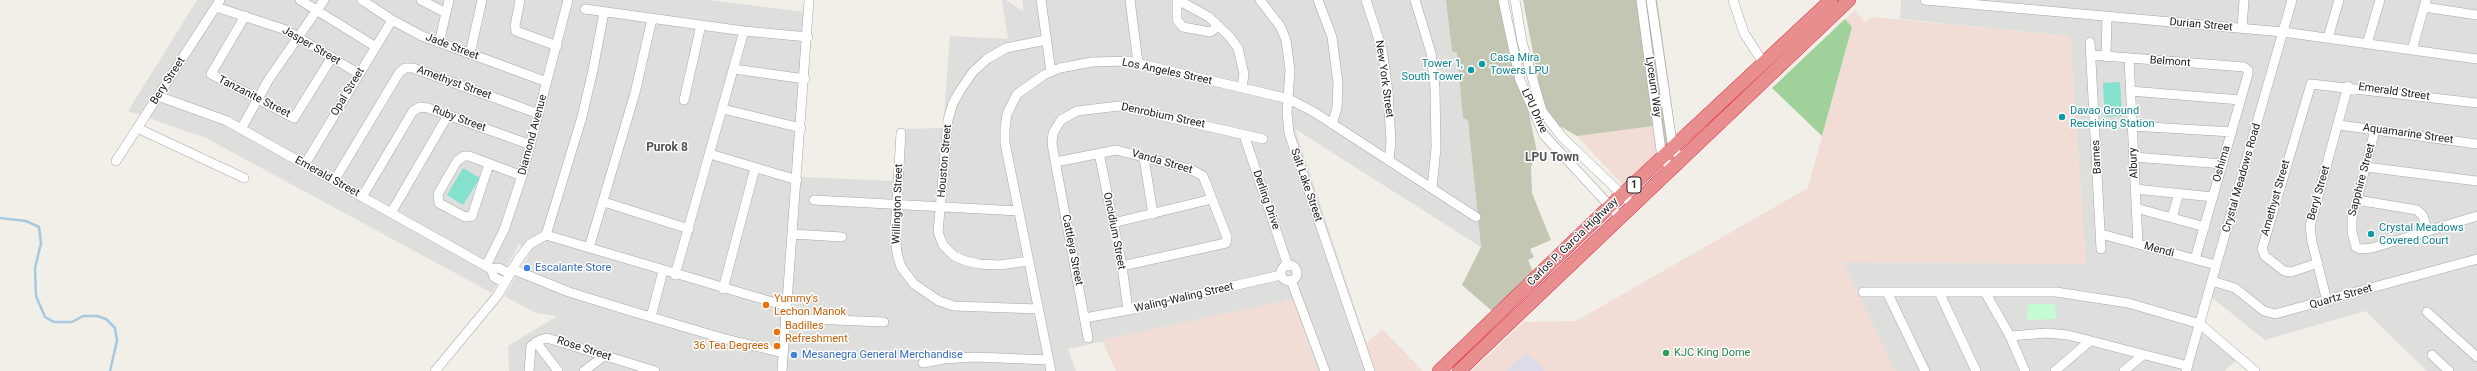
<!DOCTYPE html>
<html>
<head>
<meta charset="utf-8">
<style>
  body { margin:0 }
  canvas { display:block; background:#f1efe7 }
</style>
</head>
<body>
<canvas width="2477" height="371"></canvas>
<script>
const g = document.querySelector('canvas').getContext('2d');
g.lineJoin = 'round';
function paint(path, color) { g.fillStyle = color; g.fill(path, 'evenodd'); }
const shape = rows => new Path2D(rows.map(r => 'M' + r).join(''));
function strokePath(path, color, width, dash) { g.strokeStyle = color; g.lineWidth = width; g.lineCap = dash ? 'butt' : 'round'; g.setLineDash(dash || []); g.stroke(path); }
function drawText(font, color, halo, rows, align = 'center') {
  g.font = font + ' Roboto,sans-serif'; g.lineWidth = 3; g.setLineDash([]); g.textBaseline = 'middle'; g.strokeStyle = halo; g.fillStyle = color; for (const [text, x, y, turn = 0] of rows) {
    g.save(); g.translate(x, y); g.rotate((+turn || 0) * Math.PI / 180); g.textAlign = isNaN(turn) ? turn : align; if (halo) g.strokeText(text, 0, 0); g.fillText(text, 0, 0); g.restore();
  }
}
paint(shape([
  [197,0,708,0,805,12,797,223,801,177,894,181,897,129,943,128,950,36,1008,39,1002,0,1006,0,1023,11,1023,0,1446,0,1452,51,1457,53,1463,118,1468,120,1481,247,1295,129,1376,371,1318,371,1292,299,1068,349,1076,371,509,371,508,346,557,316,536,313,504,296,531,251,519,244,492,293,206,138,128,111],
  [1901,0,2477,0,2477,371,2427,371,2365,311,2265,340,2211,297,2272,53,2194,327,2237,360,2224,371,1895,371,1843,262,2086,264,2070,36,1900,19]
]), '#dededd');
paint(shape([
  [1855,10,1865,22,1872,17,2070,36,2086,264,1843,262,1895,371,1471,371,1524,322,1576,321,1808,188,1852,27,1845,19],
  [1653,126,1657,154,1623,185,1577,136],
  [1293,299,1318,371,1116,371,1102,340],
  [1382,329,1423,371,1376,371,1366,344]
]), '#f2dcd6');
paint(shape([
  [1446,0,1500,0,1513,68,1528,109,1537,152,1531,167,1532,193,1551,240,1530,249,1534,257,1528,260,1533,272,1492,311,1462,285,1481,247,1468,120,1463,118,1457,53,1452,51],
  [1523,0,1657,0,1676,135,1657,154,1653,126,1577,136,1551,121,1542,100]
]), '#c2c6b2');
paint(shape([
  [1845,19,1852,27,1822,136,1772,88]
]), '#a1d19b');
paint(shape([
  [2028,304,2055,304,2056,319,2027,320]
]), '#c4fbd2');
paint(shape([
  [2120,82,2122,116,2105,117,2103,83],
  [463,168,480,178,463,205,447,195]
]), '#84e1ce');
paint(shape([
  [1526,353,1539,363,1544,371,1506,371]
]), '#dddbe7');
strokePath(shape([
  [0,218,26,221,39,227,41,243,35,268,36,296,45,317,54,322,72,322,83,316,97,316,106,319,115,328,117,341,110,371]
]), '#a7c8df', 2.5);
const minor = shape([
  [300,0,376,47],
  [362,0,392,20,422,36,547,82],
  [421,0,446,13],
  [520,0,515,26,516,31,557,46],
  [1041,0,1051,72],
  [1130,0,1138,63],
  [1177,0,1177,20,1183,27,1210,32,1219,26],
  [1178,0,1209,17,1229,36,1238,48,1244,74,1242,88],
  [1260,0,1280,26,1286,40,1290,70,1287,113,1289,133,1370,371],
  [1318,0,1332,37,1338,83,1337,108,1332,124],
  [1366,0,1382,49,1388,92,1391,142,1389,160],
  [1415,0,1431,53,1435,88,1436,148,1432,188],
  [1503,0,1520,80,1544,135,1621,218],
  [1515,0,1522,42,1542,111,1562,137,1634,206],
  [1641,0,1662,158,1673,169],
  [1651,0,1673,149,1683,160],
  [1733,0,1744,33,1764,64],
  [1925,0,2283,32,2477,59],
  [216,7,286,30,359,74],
  [2424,7,2477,15],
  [585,9,744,31,808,37],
  [245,16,211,74,294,118,332,57],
  [2242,28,2244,0],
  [2328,38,2339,0],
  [2090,42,2101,249],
  [439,43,449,0],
  [2367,44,2380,0],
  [2412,50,2426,0],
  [470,54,482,0],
  [2092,55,2244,67,2248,70,2248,74,2195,259],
  [2106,57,2107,17],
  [2129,58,2138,244],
  [734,69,805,79],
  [2130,91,2241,100],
  [158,96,227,121,491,269,499,268,510,274],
  [684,100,701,25],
  [723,109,801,128],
  [2339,125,2477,144],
  [2132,126,2232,132],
  [137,128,244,178],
  [241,129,269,79,324,0],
  [2375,130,2352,218,2352,232,2356,247,2360,249,2372,248,2477,216],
  [901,133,895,232,897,253,901,267,914,284,939,301,954,306,1038,309],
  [1244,135,1288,266],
  [1099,153,1122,266,1128,310],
  [710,154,797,180],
  [2134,157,2223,164],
  [1144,158,1153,214],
  [116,161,220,0],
  [1056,162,1116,150,1190,169,1203,176,1227,237,1226,243,1122,266],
  [305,164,392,20],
  [489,164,472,216,465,217,439,203,438,194,457,161,464,156,469,156,522,176],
  [2366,167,2477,181],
  [334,181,399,73,405,68,413,68,539,114],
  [2135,189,2213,197],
  [362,197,413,111,420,107,428,108,531,145],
  [814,200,1019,211],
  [2357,200,2417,210,2423,216,2427,231],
  [604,202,689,229],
  [2136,208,2205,227],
  [391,213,448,115],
  [2172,218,2179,193],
  [1113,223,1212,199],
  [792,234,842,237],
  [2101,234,2216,265],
  [546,235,582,117,593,70,604,12],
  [589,248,635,93,652,19],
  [1029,261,999,265,979,264,966,261,954,256,943,245,938,232,948,120,953,103,961,89,973,72,987,59,1006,48,1046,40],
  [2318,263,2291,272,2284,271,2265,256,2262,249,2311,84,2477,103],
  '1281 273a8 8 0 1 1 16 0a8 8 0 1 1-16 0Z',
  [486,266,504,230,522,176,568,0],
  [491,269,494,277,505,283],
  [512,269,569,292,627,310,722,338,783,353],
  [675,275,744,31],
  [1291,280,1325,371],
  [2212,281,2235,288,2264,311,2275,314,2477,259],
  [723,289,755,168],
  [1863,292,2056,292,2128,303,2200,324,2255,371],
  [1887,292,1925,371],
  [1939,292,1976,371],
  [1985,292,2010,336,2025,371],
  [2327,301,2312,242,2310,226,2348,86],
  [2427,312,2477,357],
  [651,317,663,271],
  [785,318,884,322],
  [1085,318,1128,310,1281,275],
  [2010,336,2047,333,2068,335,2188,366],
  [1088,338,1052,144,1053,133,1061,120,1077,111,1119,106,1263,139],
  [536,342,558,371],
  [2432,355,2449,371],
  [923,363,944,359,975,357,1049,360],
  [435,371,498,295,519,258,530,244,546,235,786,306],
  [529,371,531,346,540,340,547,338,655,371],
  [584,371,604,356],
  [782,371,809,0],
  [1051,371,1005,143,1005,128,1007,114,1017,94,1044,75,1060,68,1092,62,1128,61,1289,99,1314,112,1476,217],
  [2055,371,2090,341],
  [2124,371,2143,355],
  [2186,371,2292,0]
]);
const highway = shape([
  [1439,371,1610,206,1831,0],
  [1459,371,1849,0]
]);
strokePath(minor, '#a7a7a7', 10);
strokePath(highway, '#df2443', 14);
strokePath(minor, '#fff', 9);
strokePath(highway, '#e98e8f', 13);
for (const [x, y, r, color] of [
  [1482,64,4,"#0f9aa8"],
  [1471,70,4,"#0f9aa8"],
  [2062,117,4,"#0f9aa8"],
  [2371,234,4,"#0f9aa8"],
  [527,268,4,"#3f7fe0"],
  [766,305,4,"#e8710a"],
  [777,332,4,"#e8710a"],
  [777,346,4,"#e8710a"],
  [1666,353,4,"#2e9e5b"],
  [794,355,4,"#3f7fe0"]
]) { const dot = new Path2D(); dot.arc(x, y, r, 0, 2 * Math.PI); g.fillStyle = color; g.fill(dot); strokePath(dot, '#fff', 1.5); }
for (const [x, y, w] of [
  [1634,185,14]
]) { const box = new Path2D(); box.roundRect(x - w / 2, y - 8, w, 16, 3); g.fillStyle = '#fff'; g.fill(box); strokePath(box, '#202020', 1); }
drawText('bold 10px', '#202020', null, [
  ["1",1634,185]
]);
drawText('11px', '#202020', '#fff', [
  ["Durian Street",2201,25,5],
  ["Jasper Street",311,46,30],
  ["Jade Street",452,47,21],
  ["Belmont",2170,62,4],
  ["Los Angeles Street",1167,72,12],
  ["New York Street",1384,79,82],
  ["Bery Street",168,81,-57],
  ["Amethyst Street",454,83,20],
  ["Lyceum Way",1653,87,82],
  ["Opal Street",348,92,-59],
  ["Emerald Street",2394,92,8],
  ["Tanzanite Street",254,97,27],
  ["LPU Drive",1534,111,65],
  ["Denrobium Street",1163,116,12],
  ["Ruby Street",459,119,20],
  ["Aquamarine Street",2408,134,8],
  ["Diamond Avenue",533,135,-75],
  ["Barnes",2097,157,-93],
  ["Houston Street",945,161,-85],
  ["Vanda Street",1162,162,16],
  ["Albury",2134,163,-93],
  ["Oshima",2222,164,-74],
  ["Emerald Street",327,177,29],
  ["Crystal Meadows Road",2242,178,-74],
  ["Sapphire Street",2362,180,-75],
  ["Salt Lake Street",1306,185,71],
  ["Beryl Street",2319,193,-74],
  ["Amethyst Street",2276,198,-74],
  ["Derling Drive",1266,200,71],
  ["Willington Street",898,204,-88],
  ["Oncidium Street",1114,231,79],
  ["Carlos P. Garcia Highway",1573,242,-44],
  ["Cattleya Street",1072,250,79],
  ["Mendi",2159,250,15],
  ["Quartz Street",2341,297,-16],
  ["Waling-Waling Street",1184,298,-13],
  ["Rose Street",584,349,18]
]);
drawText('11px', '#0d838f', '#fff', [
  ["Casa Mira",1490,58],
  ["Towers LPU",1490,71],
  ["Tower 1,",1463,64,"right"],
  ["South Tower",1463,77,"right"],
  ["Davao Ground",2070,111],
  ["Receiving Station",2070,124],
  ["Crystal Meadows",2379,228],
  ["Covered Court",2379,241]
], 'left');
drawText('11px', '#366cbe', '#fff', [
  ["Escalante Store",535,268],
  ["Mesanegra General Merchandise",802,355]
], 'left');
drawText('11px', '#c56008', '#fff', [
  ["Yummy's",774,299],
  ["Lechon Manok",774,312],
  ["Badilles",785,326],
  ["Refreshment",785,339],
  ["36 Tea Degrees",769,346,"right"]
], 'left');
drawText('11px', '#27864d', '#fff', [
  ["KJC King Dome",1674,353]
], 'left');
drawText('bold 12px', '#535353', '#fff', [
  ["Purok 8",667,148],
  ["LPU Town",1552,158]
]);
</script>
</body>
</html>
